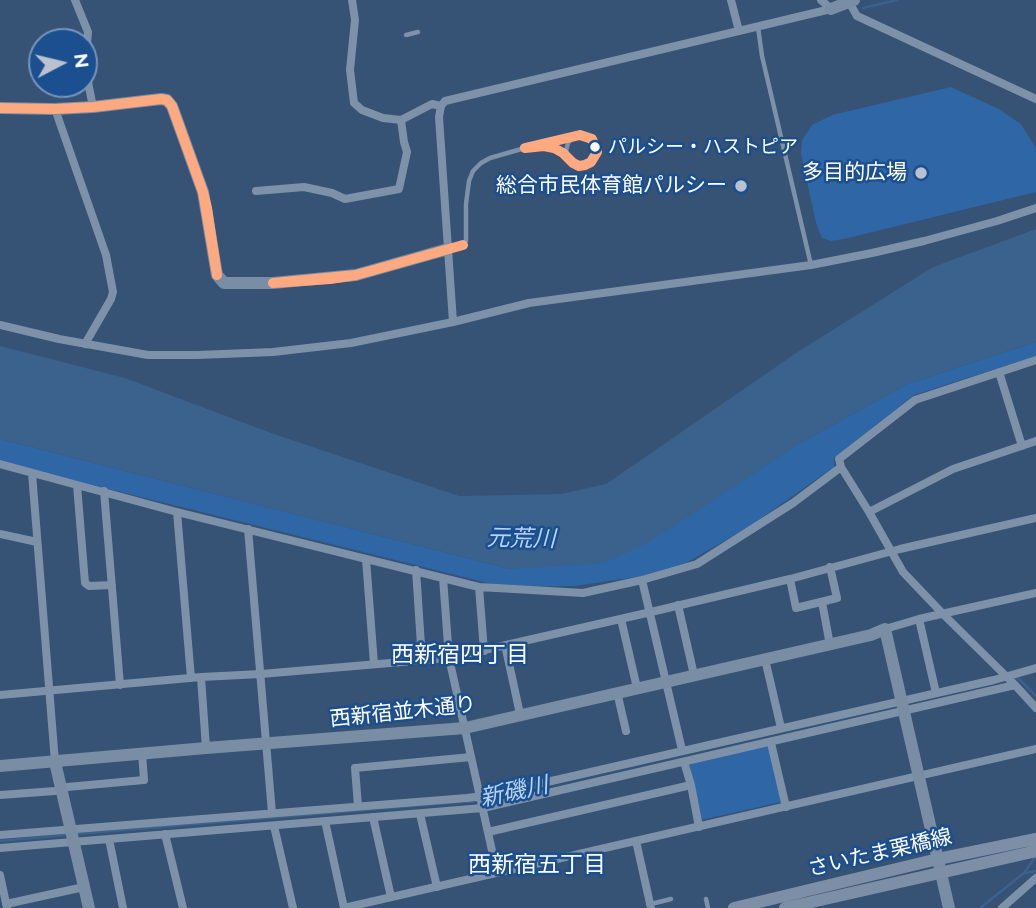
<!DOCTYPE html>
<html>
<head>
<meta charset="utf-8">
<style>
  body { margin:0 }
  #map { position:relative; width:1036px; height:908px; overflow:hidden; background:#365274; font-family:Raleway,sans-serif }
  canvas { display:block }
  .north { position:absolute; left:28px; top:28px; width:70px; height:70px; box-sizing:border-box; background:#1b4f8f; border:2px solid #7695bc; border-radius:50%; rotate:83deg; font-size:19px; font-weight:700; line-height:28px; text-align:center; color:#fff }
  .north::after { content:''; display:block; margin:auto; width:24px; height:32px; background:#b9c2ce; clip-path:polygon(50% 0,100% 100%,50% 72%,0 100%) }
</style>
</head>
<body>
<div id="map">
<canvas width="1036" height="908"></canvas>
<div class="north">N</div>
</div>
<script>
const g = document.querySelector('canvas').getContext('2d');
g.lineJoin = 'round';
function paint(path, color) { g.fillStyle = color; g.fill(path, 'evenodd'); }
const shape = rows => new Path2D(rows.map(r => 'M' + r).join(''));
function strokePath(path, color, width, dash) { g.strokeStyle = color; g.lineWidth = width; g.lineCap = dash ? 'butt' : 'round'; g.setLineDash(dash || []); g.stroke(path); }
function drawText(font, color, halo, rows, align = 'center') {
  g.font = font + ' Raleway,"Noto Sans JP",sans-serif'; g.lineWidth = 5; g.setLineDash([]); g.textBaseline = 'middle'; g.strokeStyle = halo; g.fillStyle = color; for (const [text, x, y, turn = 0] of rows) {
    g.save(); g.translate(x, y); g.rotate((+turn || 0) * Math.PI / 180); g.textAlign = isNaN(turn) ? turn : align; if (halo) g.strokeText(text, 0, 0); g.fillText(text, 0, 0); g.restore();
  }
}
paint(shape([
  [951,87,999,109,1021,124,1036,148,1036,192,844,239,831,241,822,238,816,223,801,154,802,140,812,125,832,115],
  [1036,342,1036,356,914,395,834,458,834,467,750,526,686,563,642,576,575,586,504,587,0,462,0,439,510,569,800,443,907,384],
  [768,744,781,802,701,820,688,762]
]), '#2f66a5');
paint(shape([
  [1036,229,1036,342,907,384,800,443,651,541,604,563,510,569,0,439,0,346,125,378,274,434,459,496,561,494,606,484,796,353,933,267]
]), '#3b618d');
strokePath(shape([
  [863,8,897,0],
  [1013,679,1018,678,1036,696],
  [467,802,492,799],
  [77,834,461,802],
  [0,841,66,835],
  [1026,873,1036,871],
  [980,908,1024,873,1036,856]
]), '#3b618d', 2.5);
strokePath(shape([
  [758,27,762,56,811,265],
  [406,35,418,32],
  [568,157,566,151,568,143,574,137],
  [449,249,463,245,466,241,466,204,469,181,473,171,481,163,490,158,525,148,580,135,586,136,592,139,596,146,597,152,591,162,585,165,579,166,573,163,563,153,554,148,544,146,525,148],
  [706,899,708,908],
  [651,904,671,899]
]), '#7d92a8', 4.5);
strokePath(shape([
  [75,0,88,32,85,67,93,107],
  [352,0,355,20,350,70,354,103,362,110,383,118,401,120,432,104,441,106],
  [731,0,739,31],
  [821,0,831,9],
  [849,2,857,16,1036,99],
  [55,109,106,255,113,292,111,299,85,344],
  [256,191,304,187,332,193,345,199,399,189,407,152,404,142,401,120],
  [453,322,439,117,441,106,445,101,831,9],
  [0,325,59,339,148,355,197,355,273,352,351,343,453,322,529,303,811,265,872,253,924,241,997,221,1036,208],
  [999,372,1022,446],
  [0,464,177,512,479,587,583,593,642,580,697,564,793,503,841,467],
  [841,467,869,512,903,572,943,614,1015,685,1036,708],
  [841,467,839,459,915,400,1036,360],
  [32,473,55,762],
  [77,485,85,583,89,586,112,585],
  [104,491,120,685],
  [177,512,191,678],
  [869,512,953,469,1036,441],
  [248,529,272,813],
  [0,534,37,542],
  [366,559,374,664],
  [416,570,422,660],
  [443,578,449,658,497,873],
  [790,579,796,608,837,598,830,567],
  [642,580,682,750],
  [479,587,484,651],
  [822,602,830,645],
  [678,605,694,675],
  [621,619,637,688],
  [919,619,936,693],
  [885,629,919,619,1036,593],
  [505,645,520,714],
  [765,659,781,728],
  [201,677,206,748],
  [617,692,626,731],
  [0,695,201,677,261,674,449,658,651,612,790,579,900,549,1036,518],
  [771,743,786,807],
  [684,762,691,785,699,827],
  [0,795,55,791,67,787,144,780,142,753],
  [358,806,355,768,471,757],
  [420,814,437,887],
  [373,817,391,897],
  [325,821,344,908],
  [274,826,293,908],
  [488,832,691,785],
  [165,834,183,908],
  [0,835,467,798,490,795,994,680,1036,668],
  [109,839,123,908],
  [636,841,651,908],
  [0,848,483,808,1015,685],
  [0,875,7,908],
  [6,904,84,887],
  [344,908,1036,749],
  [1002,908,1036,878]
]), '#7d92a8', 8);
strokePath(shape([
  [831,9,854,0],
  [0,108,55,109,93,107,161,99,167,100,172,106,203,192,217,275,224,283,273,283,356,275,448,249],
  [55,762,89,908],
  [0,766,206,748,465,728,871,635,885,629,949,908]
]), '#798da4', 12);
strokePath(shape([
  [734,908,938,859,1036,839],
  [785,908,1036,851]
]), '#7d8ea7', 12);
strokePath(shape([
  [172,106,203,192],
  [172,106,203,192],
  [0,108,55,109,93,107,161,99,167,100,172,106],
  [580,135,592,139,597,152,591,162,585,165,579,166,573,163,563,153,554,148,544,146,525,148,580,135],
  [203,192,207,208,217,275],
  [203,192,217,275],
  [356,275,463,245],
  [356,275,463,245],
  [273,283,356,275],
  [273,283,330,279,356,275]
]), '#ffa980', 10);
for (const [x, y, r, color] of [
  [595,147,6,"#fff"],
  [921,173,7,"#b9c2ce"],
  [741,186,7,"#b9c2ce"]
]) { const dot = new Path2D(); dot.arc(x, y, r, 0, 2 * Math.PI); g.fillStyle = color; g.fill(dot); strokePath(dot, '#1b4f8f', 2.5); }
drawText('19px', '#fff', '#1b4f8f', [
  ["パルシー・ハストピア",608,147]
], 'left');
drawText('21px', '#fff', '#1b4f8f', [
  ["多目的広場",907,173],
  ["総合市民体育館パルシー",727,186]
], 'right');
drawText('21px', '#fff', '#1b4f8f', [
  ["西新宿並木通り",403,712,-6],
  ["さいたま栗橋線",880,853,-13]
]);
drawText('italic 23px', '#b5d3f5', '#1b4f8f', [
  ["元荒川",521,539,1],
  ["新磯川",514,792,-12]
]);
drawText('23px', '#fff', '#1b4f8f', [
  ["西新宿四丁目",460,655],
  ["西新宿五丁目",537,865]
]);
</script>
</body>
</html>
